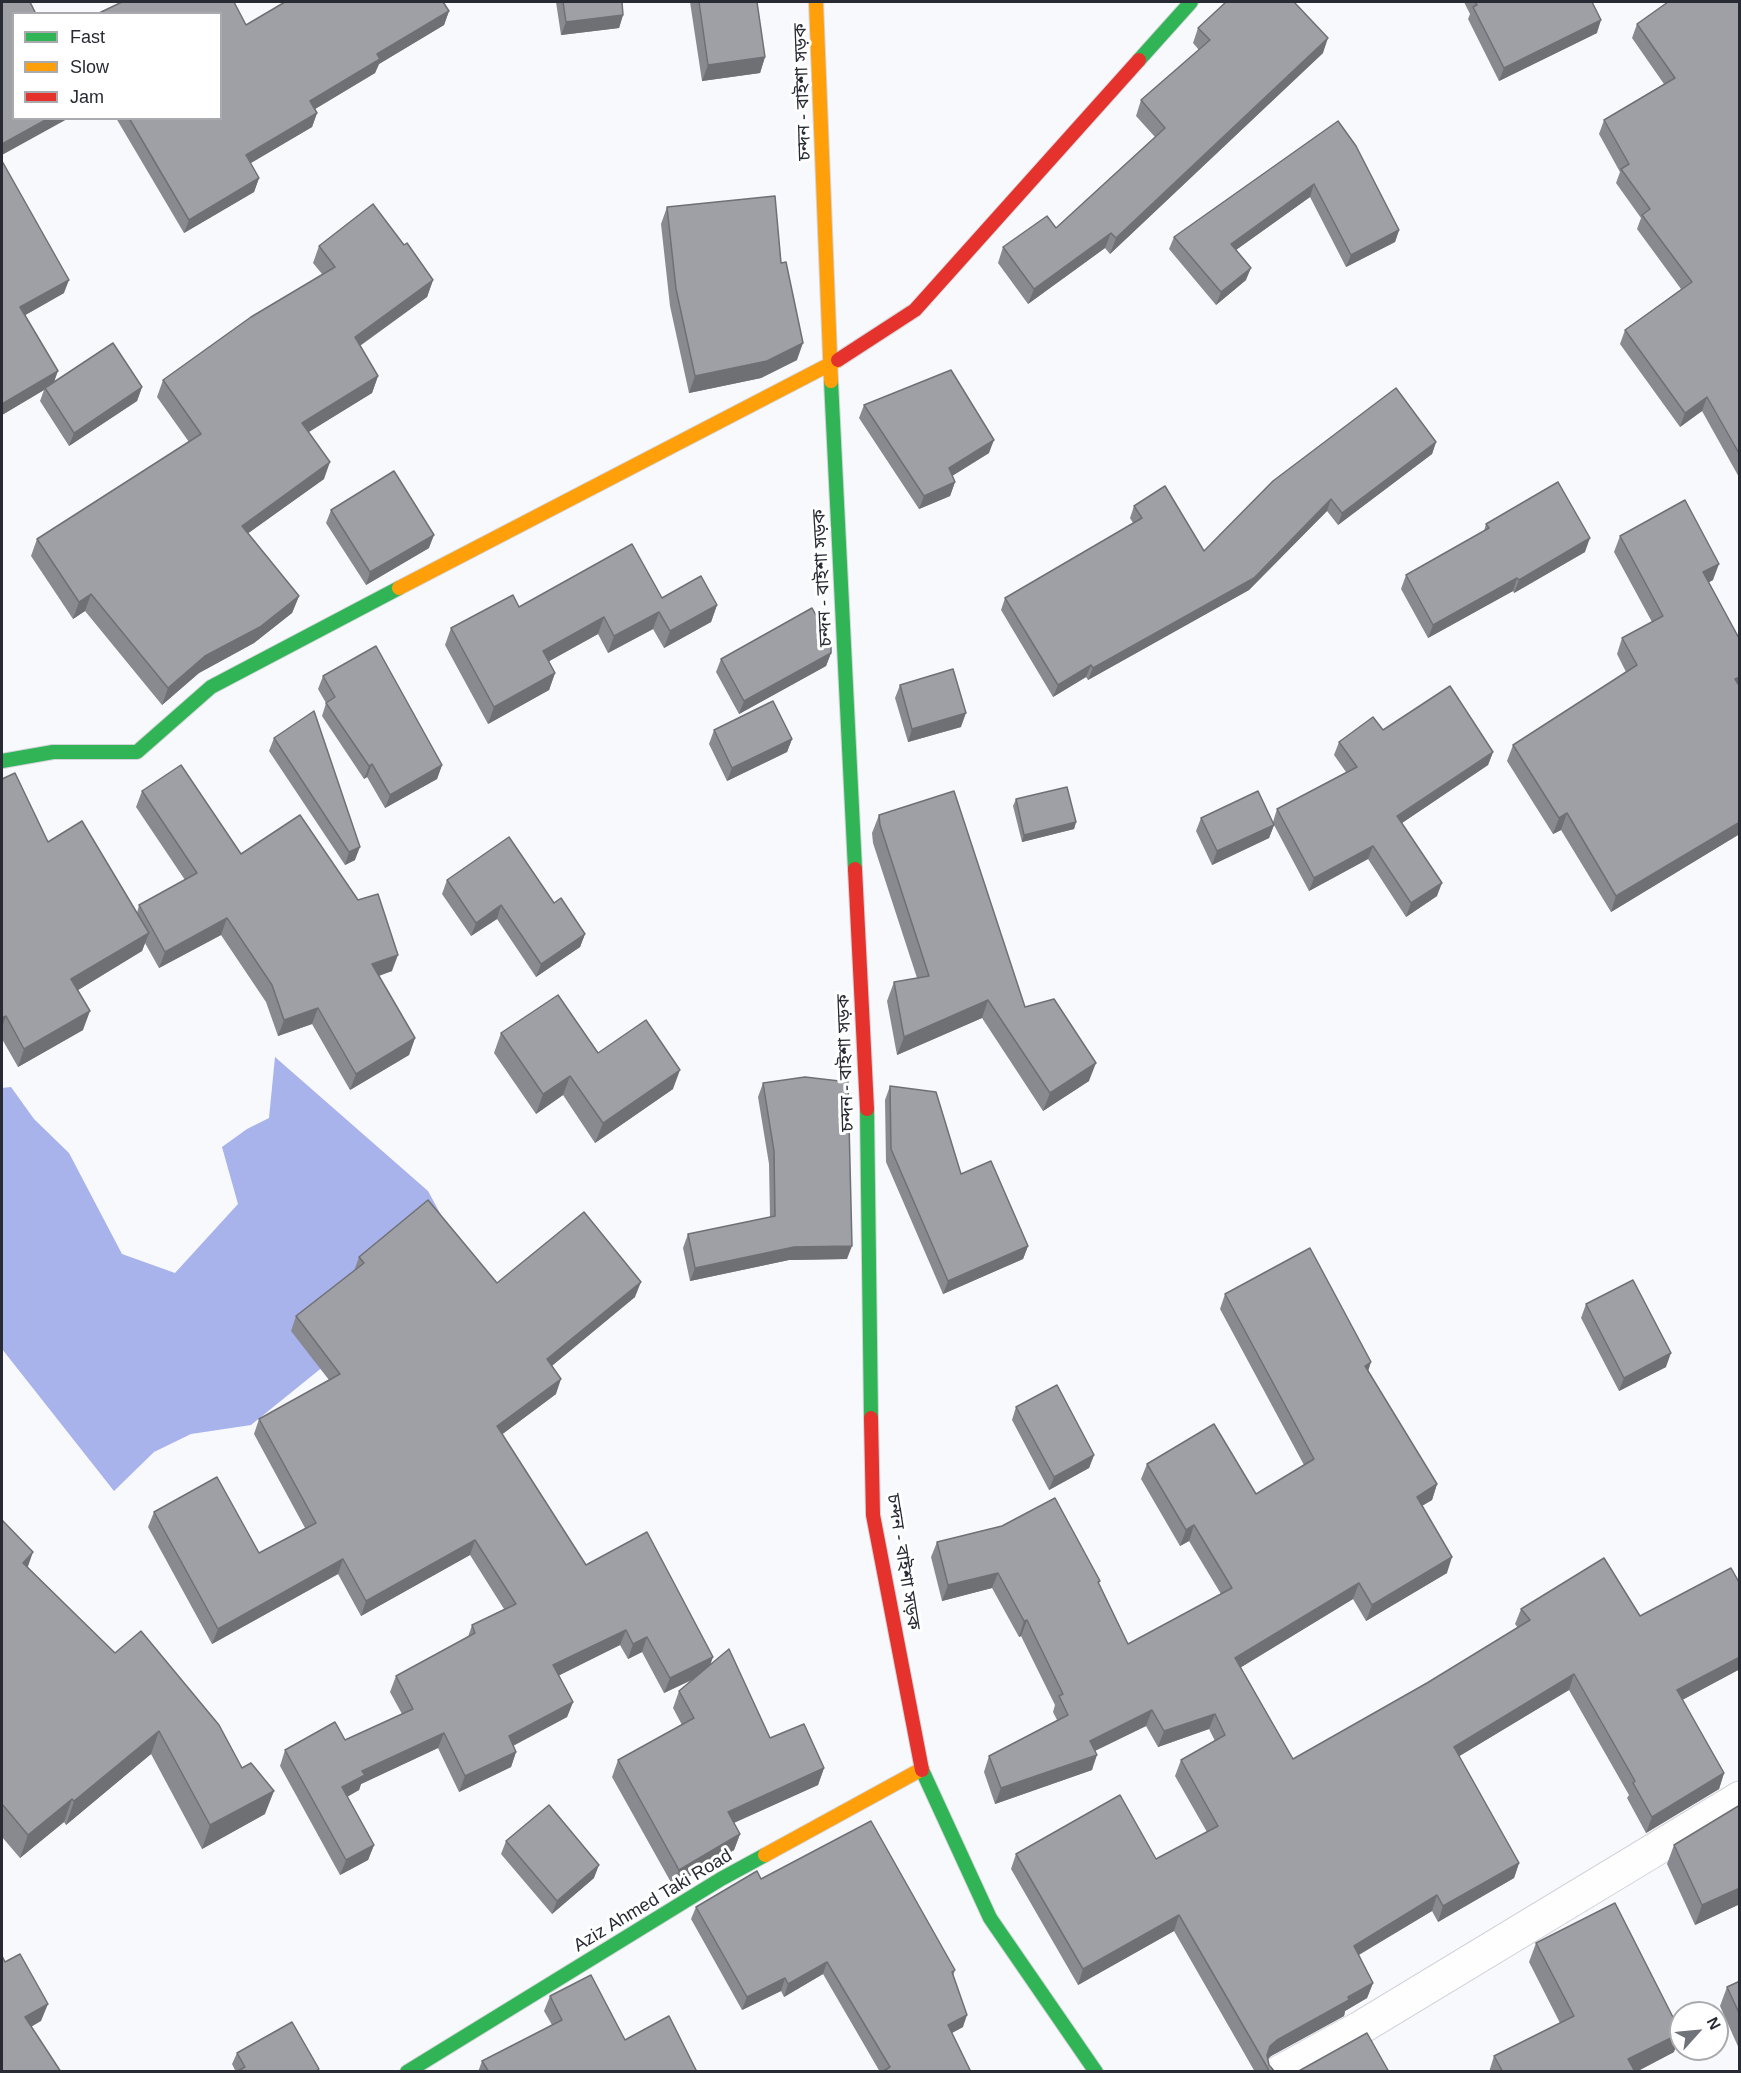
<!DOCTYPE html>
<html>
<head>
<meta charset="utf-8">
<style>
  body { margin:0 }
  #map { position:relative; width:1741px; height:2073px; overflow:hidden; background:#f7f9fc; font-family:Helvetica,sans-serif }
  canvas { display:block }
  .frame { position:absolute; inset:0; border:3px solid #282a34; pointer-events:none }
  .legend { position:absolute; left:12px; top:12px; width:210px; height:108px; box-sizing:border-box; background:#fff; border:2px solid #a9aaae; margin:0; padding:8px 10px; list-style:none; font-size:18px; color:#282a34 }
  .legend li { display:flex; align-items:center; gap:12px; height:30px }
  .legend b { width:30px; border:2px solid #a9aaae }
  .north { position:absolute; left:1669px; top:2001px; width:60px; height:60px; box-sizing:border-box; background:#fff; border:2px solid #a9aaae; border-radius:50%; rotate:63deg; font-size:16px; font-weight:700; line-height:24px; text-align:center; color:#282a34 }
  .north::after { content:''; display:block; margin:auto; width:21px; height:27px; background:#70727a; clip-path:polygon(50% 0,100% 100%,50% 72%,0 100%) }
</style>
</head>
<body>
<div id="map">
<canvas width="1741" height="2073"></canvas>
<div class="frame"></div>
<ul class="legend">
<li><b style="height:8px;background:#30b455"></b>Fast</li>
<li><b style="height:8px;background:#ff9f0a"></b>Slow</li>
<li><b style="height:8px;background:#e5322d"></b>Jam</li>
</ul>
<div class="north">N</div>
</div>
<script>
const g = document.querySelector('canvas').getContext('2d');
g.lineJoin = 'round';
function paint(path, color) { g.fillStyle = color; g.fill(path, 'evenodd'); }
const shape = rows => new Path2D(rows.map(r => 'M' + r).join(''));
function strokePath(path, color, width, dash) { g.strokeStyle = color; g.lineWidth = width; g.lineCap = dash ? 'butt' : 'round'; g.setLineDash(dash || []); g.stroke(path); }
function drawText(font, color, halo, rows, align = 'center') {
  g.font = font + ' Helvetica,"Noto Sans Bengali",sans-serif'; g.lineWidth = 6; g.setLineDash([]); g.textBaseline = 'middle'; g.strokeStyle = halo; g.fillStyle = color; for (const [text, x, y, turn = 0] of rows) {
    g.save(); g.translate(x, y); g.rotate((+turn || 0) * Math.PI / 180); g.textAlign = isNaN(turn) ? turn : align; if (halo) g.strokeText(text, 0, 0); g.fillText(text, 0, 0); g.restore();
  }
}
paint(shape([
  [275,1057,428,1191,466,1261,345,1349,251,1425,191,1434,154,1452,114,1491,2,1349,2,1088,11,1087,34,1119,69,1153,122,1254,175,1273,238,1204,222,1147,247,1129,269,1118]
]), '#a8b2eb');
const street = shape([
  [1280,2072,1360,2028,1740,1798]
]);
const fast = shape([
  [1139,60,1191,2],
  [831,381,855,869],
  [2,761,53,752,137,752,211,687,399,588],
  [867,1109,871,1418],
  [922,1770,990,1918,1096,2072],
  [407,2072,721,1879,765,1855]
]);
const slow = shape([
  [816,2,831,381],
  [399,588,838,360],
  [765,1855,922,1769]
]);
const jam = shape([
  [838,360,915,310,1139,60],
  [855,869,867,1109],
  [871,1418,873,1515,922,1770]
]);
strokePath(street, '#d2d4da', 35);
strokePath(fast, '#d2d4da', 16);
strokePath(slow, '#d2d4da', 16);
strokePath(jam, '#d2d4da', 16);
strokePath(street, '#fefeff', 33);
strokePath(fast, '#30b455', 14);
strokePath(slow, '#ff9f0a', 14);
strokePath(jam, '#e5322d', 14);
paint(shape([
  [444,2,449,11,444,25,379,64,375,73,315,109,317,113,312,127,250,163,259,178,254,192,184,233,116,118,220,118,246,25],
  [556,2,622,2,623,15,619,28,561,35],
  [690,2,757,2,765,57,760,73,702,81],
  [1464,2,1592,2,1597,33,1499,81,1468,19,1470,14],
  [1665,2,1740,2,1740,479,1702,411,1680,427,1620,344,1625,330,1681,289,1637,229,1641,218,1616,183,1620,172,1599,134,1604,120,1664,84,1632,38,1637,24,1666,3],
  [1198,28,1323,53,1110,254,1105,248,1028,304,998,263,1003,247,1056,228,1155,137,1136,116,1141,100,1199,50,1193,43],
  [1338,121,1399,230,1395,242,1346,267,1310,197,1236,250,1246,280,1216,305,1169,249,1174,237],
  [2,161,64,293,25,315,55,381,142,387,137,401,69,446,40,401,44,390,2,415],
  [667,207,781,263,797,360,761,378,689,393,670,306,661,224],
  [404,245,433,280,427,297,360,346,378,376,372,393,308,432,324,479,248,533,299,596,292,613,254,643,199,673,162,705,85,611,73,619,31,556,37,539,189,442,157,397,163,380,322,274,313,263,319,246],
  [864,405,989,453,952,476,955,482,950,496,919,509,859,418],
  [1436,442,1432,454,1338,525,1327,511,1249,590,1088,680,1086,677,1053,697,1001,610,1005,598,1133,523,1130,518,1134,506,1204,551],
  [331,510,429,548,366,585,326,523],
  [1486,524,1585,552,1514,593,1513,591,1428,638,1401,589,1406,575,1484,531],
  [1620,536,1713,580,1709,582,1740,640,1740,839,1738,835,1611,912,1561,830,1553,834,1507,761,1513,745,1626,672,1617,654,1622,638,1652,622,1614,552],
  [662,598,717,605,711,622,664,648,653,629,608,653,598,634,549,661,555,673,549,690,488,724,445,645,451,628,519,607],
  [831,653,826,666,739,714,716,672,721,659],
  [323,676,442,765,437,779,385,808,367,777,364,779,322,716,326,703,318,689],
  [900,685,961,727,908,742,895,698],
  [714,730,792,739,787,752,727,781,709,744],
  [1383,730,1493,752,1488,765,1402,823,1437,896,1406,917,1368,859,1309,891,1274,825,1269,838,1212,865,1196,831,1201,818,1273,822,1277,809,1346,772,1334,755,1339,742],
  [274,738,355,860,345,865,269,751],
  [2,779,48,842,137,913,139,905,185,880,136,807,142,791,241,854,392,971,379,976,415,1038,409,1055,350,1090,312,1024,278,1036,266,1002,221,935,159,968,145,943,142,951,78,990,83,1030,18,1067,2,1039],
  [1016,799,1076,822,1074,829,1022,842,1013,806],
  [879,815,1025,1007,1089,1081,1043,1111,982,1018,897,1055,887,1001,894,982,917,978,873,843,872,833],
  [447,880,554,903,585,934,580,947,536,977,497,919,471,936,442,894],
  [501,1033,598,1053,673,1089,595,1143,563,1095,536,1114,494,1053],
  [763,1083,847,1259,789,1260,690,1281,683,1248,688,1234,770,1217,769,1164,758,1097],
  [890,1086,961,1174,1028,1246,1023,1259,943,1294,886,1162,885,1100],
  [359,1257,497,1283,635,1297,551,1366,556,1394,502,1434,586,1565,710,1665,770,1738,824,1768,818,1785,734,1823,740,1834,734,1850,673,1886,612,1777,618,1760,682,1725,673,1708,679,1691,694,1679,664,1693,642,1652,628,1659,620,1645,559,1675,573,1702,567,1717,513,1746,516,1752,511,1767,459,1792,438,1748,361,1784,359,1790,347,1796,374,1845,368,1860,340,1875,280,1766,285,1750,345,1740,402,1714,390,1692,396,1676,468,1637,472,1625,504,1609,470,1555,361,1616,338,1574,212,1644,148,1527,154,1512,259,1553,305,1528,254,1434,259,1419,329,1380,291,1331,296,1316,354,1271],
  [1225,1294,1368,1371,1437,1484,1432,1500,1422,1506,1447,1573,1366,1621,1353,1599,1241,1667,1293,1759,1427,1683,1518,1628,1515,1624,1521,1609,1640,1616,1740,1669,1682,1700,1724,1773,1719,1789,1646,1833,1627,1798,1629,1795,1569,1690,1459,1756,1519,1863,1514,1878,1438,1922,1432,1911,1359,1955,1373,1983,1367,1998,1345,2011,1344,2016,1271,2056,1268,2059,1269,2065,1275,2072,1255,2072,1174,1931,1078,1985,1011,1869,1016,1854,1156,1859,1207,1832,1175,1776,1181,1760,1215,1741,1209,1729,1158,1747,1146,1726,1095,1751,1092,1770,995,1804,984,1772,989,1756,1057,1720,1053,1712,1055,1705,1021,1636,1019,1637,992,1588,942,1601,931,1557,937,1542,1100,1581,1099,1583,1128,1644,1221,1594,1189,1541,1180,1546,1141,1479,1147,1464,1256,1494,1304,1465,1220,1309],
  [1586,1304,1666,1367,1619,1391,1581,1318],
  [1016,1407,1094,1455,1089,1468,1049,1490,1012,1420],
  [2,1520,28,1567,265,1814,202,1849,151,1754,66,1825,64,1822,20,1858,2,1837],
  [1740,1805,1740,1904,1695,1925,1667,1864,1674,1845],
  [506,1841,594,1878,552,1914,501,1854],
  [761,1879,955,1970,953,1976,963,2027,952,2033,971,2072,880,2072,823,1974,784,1997,781,1991,742,2010,691,1919,696,1907],
  [1536,1943,1674,2052,1636,2072,1489,2072,1494,2056,1560,2023,1529,1962],
  [1740,1981,1740,2051,1720,2006,1727,1987],
  [550,1996,625,2040,697,2072,478,2072,482,2061,552,2025,544,2011],
  [237,2053,319,2069,318,2072,236,2072,232,2064]
]), '#888a8f');
paint(shape([
  [449,11,444,25,379,64,375,73,305,115,310,101,377,54],
  [623,15,619,28,561,35,566,22],
  [1601,20,1597,33,1499,81,1504,68],
  [1328,38,1323,53,1110,254,1116,238],
  [765,57,760,73,702,81,708,65],
  [317,113,312,127,241,169,246,155],
  [49,118,69,118,2,155,2,144],
  [259,178,254,192,184,233,189,220],
  [1314,184,1310,197,1226,257,1231,244],
  [1399,230,1395,242,1346,267,1351,255],
  [1111,233,1105,248,1028,304,1034,289],
  [1251,268,1246,280,1216,305,1221,292],
  [69,280,64,293,15,321,20,307],
  [433,280,427,297,348,354,355,337],
  [803,343,797,360,761,378,689,393,695,376],
  [58,371,53,385,45,388,44,390,2,415,2,404],
  [378,376,372,393,296,440,302,423],
  [142,387,137,401,69,446,74,433],
  [1707,397,1702,411,1680,427,1685,413],
  [994,440,989,453,944,481,949,468],
  [1436,442,1432,454,1338,525,1342,513],
  [330,462,324,479,236,542,242,526],
  [955,482,950,496,919,509,924,496],
  [1331,499,1327,511,1249,590,1088,680,1093,668],
  [434,535,429,548,366,585,370,572],
  [1590,538,1585,552,1514,593,1519,580],
  [1719,564,1713,580,1698,588,1703,572],
  [1517,578,1513,591,1428,638,1433,625],
  [91,594,85,611,73,619,79,602],
  [299,596,292,613,254,643,199,673,162,705,168,688,205,656],
  [717,605,711,622,664,648,670,631],
  [659,612,653,629,608,653,614,636],
  [604,617,598,634,537,668,543,651],
  [831,653,826,666,739,714,744,701],
  [1091,665,1086,677,1053,697,1058,685],
  [555,673,549,690,488,724,494,707],
  [1740,677,1740,690,1735,679],
  [966,713,961,727,908,742,912,729],
  [792,739,787,752,727,781,732,768],
  [1493,752,1488,765,1393,829,1397,816],
  [372,764,367,777,364,779,369,766],
  [442,765,437,779,385,808,390,795],
  [1567,813,1561,830,1553,834,1559,818],
  [1076,822,1074,829,1022,842,1024,835],
  [1740,822,1740,831,1738,835,1611,912,1616,896],
  [1274,825,1269,838,1212,865,1217,851],
  [1373,846,1368,859,1309,891,1314,878],
  [360,847,355,860,345,865,349,852],
  [1442,883,1437,896,1406,917,1411,903],
  [501,905,497,919,471,936,476,923],
  [227,918,221,935,159,968,165,952],
  [149,933,142,951,65,998,71,979],
  [585,934,580,947,536,977,541,964],
  [398,955,392,971,366,980,372,964],
  [988,1000,982,1018,897,1055,904,1037],
  [318,1008,312,1024,278,1036,284,1020],
  [90,1011,83,1030,18,1067,24,1049],
  [6,1016,2,1027,2,1018],
  [415,1038,409,1055,350,1090,356,1074],
  [1096,1063,1089,1081,1043,1111,1050,1093],
  [680,1070,673,1089,595,1143,603,1123],
  [570,1076,563,1095,536,1114,543,1094],
  [852,1246,847,1259,789,1260,690,1281,695,1268,794,1247],
  [1028,1246,1023,1259,943,1294,948,1281],
  [641,1282,635,1297,541,1375,547,1359],
  [1671,1353,1666,1367,1619,1391,1624,1378],
  [1371,1362,1366,1378,1365,1366],
  [561,1379,556,1394,492,1442,497,1426],
  [1094,1455,1089,1468,1049,1490,1054,1477],
  [1437,1484,1432,1500,1411,1512,1417,1497],
  [1194,1525,1189,1541,1180,1546,1186,1530],
  [475,1540,470,1555,361,1616,366,1601],
  [33,1552,25,1575,23,1563],
  [1452,1557,1447,1573,1366,1621,1372,1605],
  [343,1559,338,1574,212,1644,218,1629],
  [998,1573,992,1588,942,1601,948,1585],
  [1359,1583,1353,1599,1230,1674,1235,1658],
  [1027,1620,1021,1636,1019,1637,1024,1621],
  [626,1630,620,1645,548,1681,553,1665],
  [647,1637,642,1652,628,1659,633,1644],
  [713,1657,708,1672,664,1693,670,1678],
  [1740,1657,1740,1669,1671,1706,1677,1690],
  [1574,1674,1569,1690,1448,1763,1454,1747],
  [573,1702,567,1717,503,1751,509,1736],
  [1152,1710,1146,1726,1084,1756,1090,1741],
  [1215,1714,1209,1729,1158,1747,1164,1731],
  [159,1731,151,1754,66,1825,74,1801],
  [444,1733,438,1748,361,1784,359,1790,337,1803,342,1787,362,1771],
  [516,1752,511,1767,459,1792,465,1776],
  [1097,1755,1092,1770,995,1804,1001,1788],
  [824,1768,818,1785,722,1828,728,1812],
  [1724,1773,1719,1789,1646,1833,1652,1817],
  [274,1791,265,1814,202,1849,210,1825],
  [72,1799,64,1822,20,1858,28,1835],
  [740,1834,734,1850,673,1886,679,1870],
  [374,1845,368,1860,340,1875,346,1860],
  [1519,1863,1514,1878,1438,1922,1443,1906],
  [599,1865,594,1878,552,1914,557,1901],
  [1740,1888,1740,1904,1695,1925,1702,1905],
  [1437,1895,1432,1911,1348,1961,1354,1946],
  [1179,1915,1174,1931,1078,1985,1083,1969],
  [827,1962,823,1974,784,1997,788,1984],
  [785,1978,781,1991,742,2010,747,1997],
  [1373,1983,1367,1998,1345,2011,1344,2016,1271,2056,1264,2062,1270,2046,1277,2040],
  [48,2004,41,2021,19,2034,25,2017],
  [967,2015,963,2027,944,2037,948,2025],
  [1681,2033,1674,2052,1636,2072,1624,2072,1628,2059]
]), '#6f7074');
const building = shape([
  [2,2,30,2,36,14,14,14,14,118,49,118,2,144,2,2],
  [122,2,234,2,246,25,285,2,443,2,449,11,377,54,380,59,310,101,317,113,246,155,259,178,189,220,129,118,220,118,220,14,97,14,122,2],
  [563,2,622,2,623,15,566,22,563,2],
  [699,2,757,2,765,57,708,65,699,2],
  [1226,2,1294,2,1328,38,1116,238,1111,233,1034,289,1003,247,1047,216,1056,228,1165,128,1141,100,1210,40,1198,28,1226,2],
  [1475,2,1592,2,1601,20,1504,68,1473,7,1477,5,1475,2],
  [1668,2,1740,2,1740,455,1707,397,1685,413,1625,330,1692,282,1642,215,1650,209,1621,169,1629,164,1604,120,1675,78,1637,24,1668,2],
  [1338,121,1356,146,1399,230,1351,255,1314,184,1231,244,1251,268,1221,292,1174,237,1338,121],
  [2,161,69,280,20,307,58,371,2,404,2,161],
  [775,196,781,263,786,262,803,343,767,361,695,376,676,289,667,207,775,196],
  [373,204,404,245,407,243,433,280,355,337,378,376,302,423,330,462,242,526,299,596,260,627,205,656,168,688,91,594,79,602,37,539,201,434,163,380,251,317,335,267,319,246,373,204],
  [113,343,142,387,74,433,45,388,113,343],
  [951,370,994,440,949,468,955,482,924,496,864,405,951,370],
  [1396,388,1436,442,1342,513,1331,499,1254,578,1093,668,1091,665,1058,685,1005,598,1142,518,1134,506,1165,486,1204,551,1273,481,1396,388],
  [394,471,434,535,370,572,331,510,394,471],
  [1558,482,1590,538,1519,580,1517,578,1433,625,1406,575,1489,528,1486,524,1558,482],
  [1685,500,1719,564,1703,572,1740,640,1740,677,1735,679,1740,687,1740,822,1616,896,1567,813,1559,818,1513,745,1637,665,1622,638,1663,616,1620,536,1685,500],
  [632,544,662,598,701,576,717,605,670,631,659,612,614,636,604,617,543,651,555,673,494,707,451,628,513,595,519,607,632,544],
  [812,608,831,642,831,653,744,701,721,659,812,608],
  [376,646,442,765,390,795,372,764,369,766,326,703,335,697,323,676,376,646],
  [953,669,966,713,912,729,900,685,953,669],
  [1450,686,1493,752,1397,816,1442,883,1411,903,1373,846,1314,878,1277,809,1357,767,1339,742,1373,717,1383,730,1450,686],
  [773,701,792,739,732,768,714,730,773,701],
  [314,711,360,847,349,852,274,738,314,711],
  [181,765,241,854,300,815,358,900,378,894,398,955,372,964,415,1038,356,1074,318,1008,284,1020,272,985,227,918,165,952,139,905,197,873,142,791,181,765],
  [15,773,48,842,82,821,149,933,71,979,90,1011,24,1049,6,1016,2,1018,2,779,15,773],
  [1067,787,1076,822,1024,835,1016,799,1067,787],
  [954,791,1025,1007,1054,999,1096,1063,1050,1093,988,1000,904,1037,894,982,929,976,880,825,879,815,954,791],
  [1258,791,1274,825,1217,851,1201,818,1258,791],
  [509,837,554,903,561,898,585,934,541,964,501,905,476,923,447,880,509,837],
  [558,995,598,1053,646,1020,680,1070,603,1123,570,1076,543,1094,501,1033,558,995],
  [805,1077,848,1082,852,1246,794,1247,695,1268,688,1234,775,1216,774,1151,763,1083,805,1077],
  [890,1086,936,1092,961,1174,991,1161,1028,1246,948,1281,891,1149,890,1086],
  [428,1200,497,1283,584,1212,641,1282,547,1359,561,1379,497,1426,586,1565,647,1532,713,1657,670,1678,647,1637,633,1644,626,1630,553,1665,573,1702,509,1736,516,1752,465,1776,444,1733,362,1771,365,1775,342,1787,374,1845,346,1860,285,1750,335,1722,345,1740,413,1709,396,1676,475,1633,472,1625,516,1604,475,1540,366,1601,343,1559,218,1629,154,1512,217,1477,259,1553,316,1523,259,1419,340,1374,296,1316,364,1263,359,1257,428,1200],
  [1310,1248,1371,1362,1365,1366,1437,1484,1417,1497,1452,1557,1372,1605,1359,1583,1235,1658,1293,1759,1427,1683,1530,1620,1521,1609,1604,1558,1640,1616,1731,1568,1740,1584,1740,1657,1677,1690,1724,1773,1652,1817,1633,1783,1635,1781,1574,1674,1454,1747,1519,1863,1443,1906,1437,1895,1354,1946,1373,1983,1348,1997,1349,2000,1277,2040,1270,2046,1267,2055,1269,2065,1275,2072,1270,2072,1179,1915,1083,1969,1016,1854,1120,1795,1156,1859,1218,1826,1181,1760,1225,1735,1215,1714,1164,1731,1152,1710,1090,1741,1097,1755,1001,1788,989,1756,1068,1715,1059,1696,1063,1694,1027,1620,1024,1621,998,1573,948,1585,937,1542,1002,1526,1055,1498,1100,1581,1098,1582,1128,1644,1232,1588,1194,1525,1186,1530,1147,1464,1214,1424,1256,1494,1314,1459,1225,1294,1310,1248],
  [1633,1280,1671,1353,1624,1378,1586,1304,1633,1280],
  [1057,1385,1094,1455,1054,1477,1016,1407,1057,1385],
  [2,1520,33,1552,23,1563,115,1653,141,1631,219,1725,242,1768,251,1763,274,1791,210,1825,159,1731,74,1801,72,1799,28,1835,2,1804,2,1520],
  [729,1649,770,1738,804,1724,824,1768,728,1812,740,1834,679,1870,618,1760,694,1718,679,1691,729,1649],
  [549,1805,599,1865,557,1901,506,1841,549,1805],
  [1740,1805,1740,1888,1702,1905,1674,1845,1740,1805],
  [871,1821,955,1970,952,1972,967,2015,948,2025,971,2072,882,2072,890,2067,827,1962,788,1984,785,1978,747,1997,696,1907,757,1871,761,1879,871,1821],
  [1615,1903,1681,2033,1628,2059,1635,2072,1503,2072,1494,2056,1574,2016,1536,1943,1615,1903],
  [20,1954,48,2004,25,2017,61,2072,2,2072,2,1956,5,1962,20,1954],
  [591,1975,625,2040,669,2016,697,2072,489,2072,482,2061,562,2020,550,1996,591,1975],
  [1740,1981,1740,2015,1727,1987,1740,1981],
  [292,2022,319,2069,315,2072,236,2072,245,2067,237,2053,292,2022],
  [1367,2033,1389,2072,1297,2072,1367,2033]
]);
paint(building, '#9ea0a6');
strokePath(building, '#6f7074', 1.5);
drawText('18px', '#282a34', '#fff', [
  ["চন্দন - বাইশা সড়ক",803,92,-92],
  ["চন্দন - বাইশা সড়ক",823,578,-93],
  ["চন্দন - বাইশা সড়ক",846,1063,-92],
  ["চন্দন - বাইশা সড়ক",903,1562,81],
  ["Aziz Ahmed Taki Road",653,1901,-31]
]);
</script>
</body>
</html>
